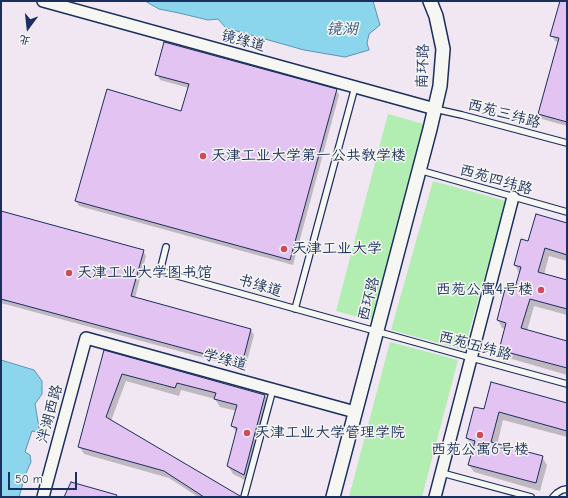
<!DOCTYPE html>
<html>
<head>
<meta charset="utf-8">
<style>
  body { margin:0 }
  #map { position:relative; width:568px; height:498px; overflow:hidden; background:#f6f6f2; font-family:"Comic Neue","LXGW WenKai TC",sans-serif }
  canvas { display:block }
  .frame { position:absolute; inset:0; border:2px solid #1b2f5e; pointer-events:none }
  .north { position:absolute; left:8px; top:8px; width:40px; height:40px; -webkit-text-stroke:3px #f6f6f2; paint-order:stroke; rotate:195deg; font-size:11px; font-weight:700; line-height:16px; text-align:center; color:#1b2f5e }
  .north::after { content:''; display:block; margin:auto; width:14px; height:18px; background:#1b2f5e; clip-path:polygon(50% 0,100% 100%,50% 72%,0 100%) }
  .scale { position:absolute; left:8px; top:472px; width:69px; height:18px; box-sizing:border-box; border:2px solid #1b2f5e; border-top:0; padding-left:5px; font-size:12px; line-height:14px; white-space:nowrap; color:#1b2f5e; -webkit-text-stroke:3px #f6f6f2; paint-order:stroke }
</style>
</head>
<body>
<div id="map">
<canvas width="568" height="498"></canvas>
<div class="frame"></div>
<div class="north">北</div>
<div class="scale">50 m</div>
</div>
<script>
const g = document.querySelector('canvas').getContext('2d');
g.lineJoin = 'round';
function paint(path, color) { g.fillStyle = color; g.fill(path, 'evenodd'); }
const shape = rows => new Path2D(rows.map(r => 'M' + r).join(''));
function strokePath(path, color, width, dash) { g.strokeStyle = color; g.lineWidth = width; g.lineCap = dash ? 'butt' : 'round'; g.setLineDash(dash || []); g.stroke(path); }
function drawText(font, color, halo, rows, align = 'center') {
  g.font = font + ' "Comic Neue","LXGW WenKai TC",sans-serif'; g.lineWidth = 3; g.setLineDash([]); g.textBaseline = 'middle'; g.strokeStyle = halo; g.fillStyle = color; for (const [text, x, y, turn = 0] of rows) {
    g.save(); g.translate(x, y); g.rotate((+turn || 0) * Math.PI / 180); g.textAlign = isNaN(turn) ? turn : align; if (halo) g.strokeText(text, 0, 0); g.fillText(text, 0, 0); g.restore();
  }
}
paint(shape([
  [1,1,567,1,567,497,1,497]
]), '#f0e7f2');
paint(shape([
  [388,114,427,125,373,321,336,311],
  [433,181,506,201,464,350,391,330],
  [390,342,458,360,422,497,349,497]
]), '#b2edb2');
const water = shape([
  [145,1,373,1,380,25,369,34,367,43,369,50,345,57,304,50,226,28,218,19,208,20,179,13,159,9,145,1],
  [1,360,34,370,42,381,42,394,35,404,40,433,32,431,25,452,30,455,31,462,26,473,19,497,1,497,1,360]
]);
paint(water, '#8cd6ed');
strokePath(water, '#5f93b4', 1);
paint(shape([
  [561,1,567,1,567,126,542,119,539,114,558,42,555,41,552,36],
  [157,74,336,90,339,95,293,265,79,206,76,201,182,112,189,88,160,80],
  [1,212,143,251,146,256,135,298,251,330,254,335,245,369,1,303],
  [567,224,567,261,549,256,544,275,567,281,567,315,534,306,527,331,567,342,567,375,505,357,500,349,506,329,502,328,498,320,515,293,519,273,515,265,529,242],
  [104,351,265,395,269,403,249,482,233,474,228,466,237,433,232,426,237,411,220,407,215,399,181,390,179,396,126,381,111,421,239,497,198,497,169,478,84,454,79,446],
  [567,404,567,437,503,420,497,445,542,457,547,465,540,491,474,472,469,465,474,447,471,446,467,438,484,410]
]), '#0003');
const building = shape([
  [560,1,567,1,567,122,538,114,559,38,550,36,560,1],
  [164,42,337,89,290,260,75,201,107,89,181,111,189,84,155,75,164,42],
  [1,211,144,250,131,296,251,329,242,364,1,299,1,211],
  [536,214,567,223,567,255,545,248,538,272,567,280,567,309,530,299,521,328,567,341,567,368,499,350,506,323,497,320,505,289,514,291,521,267,514,265,521,239,528,241,536,214],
  [104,350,265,395,244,475,227,466,237,428,231,426,237,405,214,399,216,393,177,383,175,388,122,374,106,417,240,496,240,497,204,497,164,471,78,447,104,350],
  [491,382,567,403,567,431,499,412,491,442,543,456,536,483,468,465,475,441,466,438,474,407,484,409,491,382],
  [71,482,117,495,116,497,64,497,71,482]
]);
paint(building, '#e2c3f1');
strokePath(building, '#1b2f5e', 1);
const service = shape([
  [435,109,462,115,567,143],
  [419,170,567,212],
  [166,247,160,271,472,358,567,384],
  [295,309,355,87],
  [442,473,531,497],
  [244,497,273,389],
  [553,497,557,493,562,490,567,489]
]);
const minor = shape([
  [43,1,435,109],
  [43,497,86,338,355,412],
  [435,497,513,197]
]);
const tertiary = shape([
  [333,497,430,129,440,86,443,49,436,16,430,1]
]);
strokePath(service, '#1b2f5e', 8);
strokePath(minor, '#1b2f5e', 14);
strokePath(tertiary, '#1b2f5e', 16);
strokePath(service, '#f6f6f2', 5.5);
strokePath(minor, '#f6f6f2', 11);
strokePath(tertiary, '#f6f6f2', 13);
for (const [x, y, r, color] of [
  [203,156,4,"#d1495b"],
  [284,249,4,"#d1495b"],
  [69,273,4,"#d1495b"],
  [541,290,4,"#d1495b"],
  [247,433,4,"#d1495b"],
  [480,435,4,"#d1495b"]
]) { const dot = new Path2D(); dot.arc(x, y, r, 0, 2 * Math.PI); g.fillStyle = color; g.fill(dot); strokePath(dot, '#f6f6f2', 1.5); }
drawText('15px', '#1b2f5e', '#f6f6f2', [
  ["镜缘道",243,41,15],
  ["南环路",423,66,-88],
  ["西苑三纬路",504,114,15],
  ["西苑四纬路",496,180,16],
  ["书缘道",260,286,16],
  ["西环路",369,299,-75],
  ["西苑五纬路",475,346,15],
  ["学缘道",225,360,15],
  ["泮湖西路",50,414,-75]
]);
drawText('15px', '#1b2f5e', '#f6f6f2', [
  ["天津工业大学第一公共教学楼",211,156],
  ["天津工业大学",292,249],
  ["天津工业大学图书馆",77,273],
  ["西苑公寓4号楼",533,290,"right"],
  ["天津工业大学管理学院",255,433],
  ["西苑公寓6号楼",480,450,"center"]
], 'left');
drawText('italic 16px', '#375982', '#f6f6f2', [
  ["镜湖",342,29]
]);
</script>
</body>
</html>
